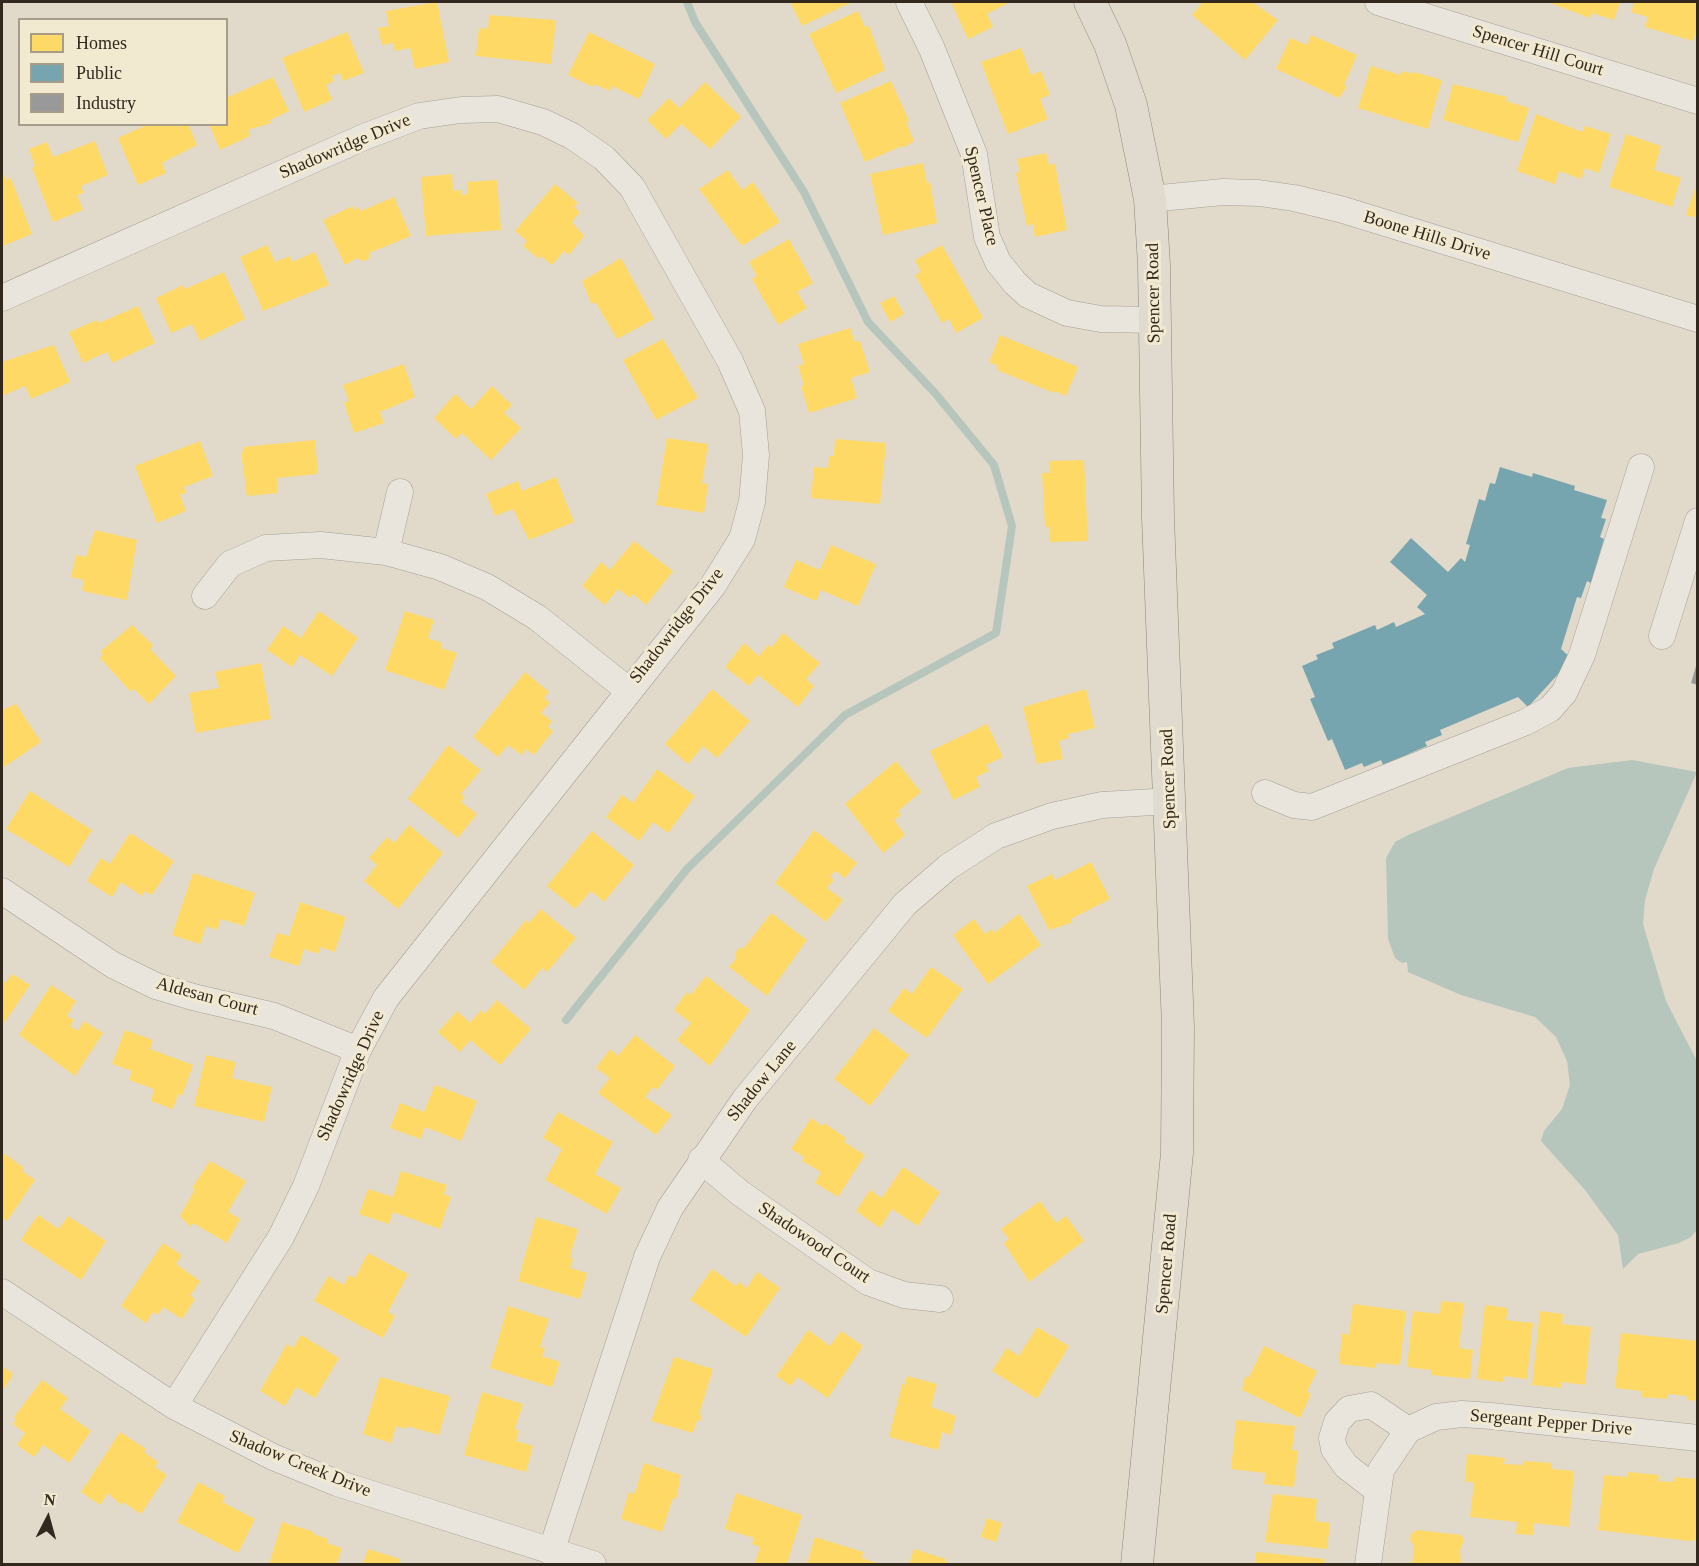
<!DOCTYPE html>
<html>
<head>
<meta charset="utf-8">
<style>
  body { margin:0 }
  #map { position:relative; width:1699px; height:1566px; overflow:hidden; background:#e1dacb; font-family:Georgia,serif }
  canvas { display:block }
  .frame { position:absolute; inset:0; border:3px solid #33281e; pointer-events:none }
  .legend { position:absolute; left:18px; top:18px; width:210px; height:108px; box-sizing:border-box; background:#f2e9d1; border:2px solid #a69c89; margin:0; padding:8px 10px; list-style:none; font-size:18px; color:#33281e }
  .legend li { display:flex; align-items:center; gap:12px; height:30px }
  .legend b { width:30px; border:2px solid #a69c89 }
  .north { position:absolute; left:18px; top:1488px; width:60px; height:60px; -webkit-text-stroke:4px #f2e9d1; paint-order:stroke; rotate:6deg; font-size:16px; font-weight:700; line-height:24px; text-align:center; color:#33281e }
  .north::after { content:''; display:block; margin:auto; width:21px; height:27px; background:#33281e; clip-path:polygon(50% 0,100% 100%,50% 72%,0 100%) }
</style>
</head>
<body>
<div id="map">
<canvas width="1699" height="1566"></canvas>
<div class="frame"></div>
<ul class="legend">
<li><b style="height:16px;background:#ffd966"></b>Homes</li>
<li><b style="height:16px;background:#76a5af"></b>Public</li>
<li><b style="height:16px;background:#999"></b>Industry</li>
</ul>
<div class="north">N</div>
</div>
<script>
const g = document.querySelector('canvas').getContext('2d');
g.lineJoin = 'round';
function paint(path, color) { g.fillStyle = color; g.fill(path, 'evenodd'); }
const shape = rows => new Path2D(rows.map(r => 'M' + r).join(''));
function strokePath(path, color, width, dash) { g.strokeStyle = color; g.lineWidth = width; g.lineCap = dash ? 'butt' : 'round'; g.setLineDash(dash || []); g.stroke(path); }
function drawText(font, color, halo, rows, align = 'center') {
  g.font = font + ' Georgia,serif'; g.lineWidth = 6; g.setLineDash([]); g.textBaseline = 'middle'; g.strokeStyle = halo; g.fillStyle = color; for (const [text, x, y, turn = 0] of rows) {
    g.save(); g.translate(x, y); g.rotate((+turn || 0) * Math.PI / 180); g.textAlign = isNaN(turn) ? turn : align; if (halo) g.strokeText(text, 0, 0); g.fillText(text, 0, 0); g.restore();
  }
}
paint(shape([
  [1632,760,1697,772,1654,869,1645,900,1643,924,1666,1001,1697,1061,1698,1229,1691,1237,1679,1243,1638,1254,1623,1269,1618,1235,1585,1190,1541,1141,1544,1131,1562,1109,1570,1085,1567,1061,1556,1037,1535,1017,1461,995,1408,972,1407,962,1402,963,1395,958,1388,939,1386,858,1395,842,1408,835,1568,768]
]), '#b6c6bc');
paint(shape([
  [437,2,449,62,415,69,410,48,395,51,393,43,382,45,378,28,389,26,386,11],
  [790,2,852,2,802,26],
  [951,2,1007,2,1008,3,987,14,993,27,968,39],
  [1203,2,1252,2,1278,20,1245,60,1192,15],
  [1547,2,1620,2,1614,20,1592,13,1590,18],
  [1634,2,1698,2,1698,25,1693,41,1645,27,1648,17,1631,12],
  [858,11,865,27,869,26,885,70,836,93,809,34],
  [489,15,556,20,551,64,476,56,479,28,488,29],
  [347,32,364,73,343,81,340,73,332,76,334,81,326,85,332,100,304,112,282,58],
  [589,32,655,64,639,99,612,86,610,91,594,84,593,87,568,75],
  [1311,35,1357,55,1344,85,1347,86,1339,98,1276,69,1290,38,1307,45],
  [1021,48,1031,75,1041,71,1050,95,1040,99,1048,119,1008,134,981,62],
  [1371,66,1401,75,1402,71,1414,74,1414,72,1442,80,1428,129,1358,108],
  [273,77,289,111,270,120,271,123,248,130,250,136,220,150,209,124,226,124,226,98],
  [891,81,909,121,906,122,914,141,903,148,902,146,865,162,840,103],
  [705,82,741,117,710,149,681,124,666,139,647,120,669,98,679,108],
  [1453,84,1507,97,1506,101,1529,108,1518,142,1443,120],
  [1536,114,1582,132,1585,126,1611,134,1599,173,1585,168,1581,179,1559,171,1555,184,1517,171],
  [149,124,188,124,197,145,162,163,166,173,138,185,118,138],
  [1626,134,1661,146,1654,170,1681,178,1672,207,1609,187],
  [95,141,108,175,81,186,84,193,77,195,83,210,53,222,32,168,35,166,29,149,47,142,53,157],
  [1046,153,1049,165,1055,164,1067,230,1035,237,1033,224,1027,226,1016,173,1020,172,1017,159],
  [923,163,927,183,930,182,937,223,883,235,870,174],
  [2,168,6,180,11,178,32,234,3,246],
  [728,170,742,190,753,182,780,222,742,246,699,189],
  [452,174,453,191,461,190,461,195,468,194,467,182,497,180,501,230,426,236,421,177],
  [1698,180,1698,218,1686,215],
  [555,184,578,203,574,207,580,212,572,222,584,236,569,255,564,251,552,265,541,256,539,259,523,246,527,241,515,231],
  [394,197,411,236,369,253,369,259,363,261,357,258,345,265,323,220,353,206,354,210,359,207,361,211],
  [789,239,813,283,797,292,807,308,778,325,752,279,757,276,749,262],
  [267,245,275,262,290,256,292,262,315,252,329,285,263,311,240,257],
  [942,245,983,318,956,333,949,319,942,323,915,275,921,272,915,260],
  [621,258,654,319,617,339,596,303,591,303,582,281],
  [224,272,245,319,200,341,192,324,171,333,156,298,183,285,185,289],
  [894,296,904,314,890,322,880,303],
  [138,306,155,343,112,363,107,352,83,363,69,332,97,320,99,323],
  [850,328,855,342,860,341,870,372,851,378,857,398,809,413,801,386,804,385,798,366,804,364,798,344],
  [1000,335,1078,367,1066,396,1055,391,1054,393,997,370,998,366,989,362],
  [663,339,698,398,656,420,623,360],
  [54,345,70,382,31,399,25,386,2,396,2,362],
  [404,364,415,397,380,412,384,423,354,433,344,402,349,401,343,385],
  [492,386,512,405,504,413,521,428,491,460,462,433,456,439,434,418,455,394,471,409],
  [667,438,708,444,702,483,708,484,704,513,656,505],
  [835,439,886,443,880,504,811,498,814,467,828,468,829,456,834,456],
  [315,440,318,474,277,478,278,493,247,496,241,452,243,452,243,447],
  [200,441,213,476,184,487,186,493,180,495,186,511,157,523,135,466],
  [1084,460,1088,541,1050,542,1049,527,1045,527,1042,473,1050,473,1049,461],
  [556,477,574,522,529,540,513,509,495,516,486,494,518,481,522,491],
  [95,530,137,540,127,600,87,592,82,590,84,580,71,577,76,555,86,557],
  [634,541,673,571,646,605,633,594,630,598,618,589,605,605,582,586,601,562,610,570],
  [831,545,876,564,858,606,821,590,816,601,784,587,796,560,820,570],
  [319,611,358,638,332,676,300,655,292,667,267,650,283,626,301,638],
  [405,611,434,620,428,638,442,643,441,648,457,653,444,690,385,670],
  [132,625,153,645,150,649,176,676,149,704,134,689,131,692,100,658,103,654,100,652],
  [783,633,820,663,806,679,814,686,798,707,758,675,749,686,725,667,744,643,759,656,768,645,772,647],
  [261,663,271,719,196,733,189,693,219,688,215,672],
  [525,672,549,692,544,698,550,703,541,713,552,721,548,727,553,731,534,755,526,749,522,755,508,745,498,757,473,737],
  [712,689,750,721,717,758,703,746,688,764,665,744],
  [1086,689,1095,728,1068,734,1069,738,1059,741,1063,759,1037,764,1023,707],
  [16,704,41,742,4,767,2,762,2,710],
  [987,724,1003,757,986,765,989,771,976,777,980,787,953,800,930,751],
  [448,745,481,770,461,794,465,797,461,802,477,814,458,838,408,799],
  [896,761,921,792,898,811,901,815,894,820,905,835,883,853,845,804],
  [657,769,695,796,668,833,653,822,639,841,606,817,622,795,633,803],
  [30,791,92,830,69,867,6,829],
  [409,825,443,853,398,909,364,881,377,865,369,858,387,837,394,843],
  [814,830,857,863,845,878,835,871,830,877,834,880,827,888,843,900,826,922,775,883],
  [592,831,634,865,604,902,591,891,575,909,547,886],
  [130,833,174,861,152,895,145,891,142,896,121,882,112,897,87,881,101,858,110,864],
  [1091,862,1110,899,1071,919,1071,923,1049,930,1027,886,1052,874,1055,880],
  [193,873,255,893,244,926,221,919,217,930,206,926,200,944,172,935],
  [300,902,346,917,335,952,320,947,318,954,304,949,299,966,269,957,277,933,289,936],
  [541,909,576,938,547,972,542,968,524,990,491,962,526,920,529,923],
  [771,913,807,940,767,996,729,967,736,959,735,954,739,948,744,948],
  [1019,914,1041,945,988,984,953,935,974,919,985,934,992,929,994,933],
  [931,967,963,989,927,1038,888,1011,904,988,912,994],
  [12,974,30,985,2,1026,2,980,6,983],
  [706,976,750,1010,710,1066,677,1040,691,1023,674,1010,687,992,691,995],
  [51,985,76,1001,67,1016,74,1020,70,1026,78,1031,84,1021,103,1033,75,1076,19,1035],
  [497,1000,531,1029,500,1065,470,1040,460,1052,438,1032,457,1011,470,1023,481,1010,485,1014],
  [874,1028,909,1055,870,1106,834,1079],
  [125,1030,153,1040,150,1049,193,1065,182,1096,178,1094,173,1109,151,1101,154,1089,129,1080,132,1071,112,1064],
  [635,1035,675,1066,657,1090,653,1087,645,1097,672,1115,656,1135,598,1093,610,1078,596,1068,610,1049,618,1056],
  [206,1055,236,1062,232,1078,272,1087,264,1122,194,1106],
  [435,1085,477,1101,461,1141,425,1127,421,1139,390,1128,400,1103,424,1112],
  [558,1112,613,1142,595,1174,621,1188,607,1214,545,1180,562,1149,543,1138],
  [811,1118,822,1126,824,1123,846,1138,844,1142,865,1155,838,1197,815,1183,821,1172,802,1161,804,1157,791,1149],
  [2,1152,24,1168,22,1171,35,1180,7,1221,2,1217],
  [210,1161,246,1181,228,1212,240,1219,227,1243,193,1223,191,1227,180,1216,195,1189,192,1188],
  [903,1167,940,1192,918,1226,892,1209,880,1228,856,1211,870,1190,882,1198],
  [401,1171,447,1185,444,1194,451,1197,440,1229,393,1212,389,1224,359,1214,368,1189,393,1197],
  [1040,1201,1056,1223,1066,1216,1084,1241,1029,1282,1004,1243,1009,1239,1001,1229],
  [38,1215,59,1229,68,1216,106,1241,81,1280,21,1240],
  [536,1217,578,1229,570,1257,573,1259,570,1268,587,1273,580,1299,518,1281],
  [163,1243,182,1255,176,1264,200,1281,190,1296,195,1299,182,1319,163,1307,158,1315,153,1312,146,1323,121,1306],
  [368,1253,408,1274,388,1312,395,1316,383,1338,314,1301,328,1276,344,1285,349,1275,355,1278],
  [712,1269,736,1286,739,1282,747,1288,757,1272,780,1288,746,1337,690,1300],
  [1441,1301,1464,1303,1459,1348,1473,1350,1470,1379,1431,1375,1431,1370,1407,1367,1413,1311,1440,1314],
  [1353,1304,1406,1311,1400,1365,1376,1363,1375,1368,1339,1364,1342,1333,1349,1335],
  [1485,1305,1508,1308,1506,1320,1533,1323,1527,1379,1503,1376,1503,1382,1477,1379],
  [508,1306,549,1319,540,1347,545,1348,542,1356,560,1362,552,1387,490,1368],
  [1540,1311,1563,1314,1562,1324,1591,1327,1585,1385,1562,1382,1561,1388,1532,1385],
  [1037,1327,1069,1346,1037,1399,992,1371,1007,1348,1019,1356],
  [808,1330,830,1346,841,1331,863,1346,828,1398,797,1377,791,1386,776,1376],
  [1621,1333,1698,1341,1698,1401,1687,1400,1687,1396,1668,1394,1667,1399,1641,1397,1641,1391,1615,1388],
  [301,1335,339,1358,315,1398,296,1387,285,1406,260,1391,287,1344,293,1348],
  [1264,1346,1317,1371,1307,1392,1311,1394,1300,1418,1242,1390,1245,1377,1249,1377],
  [674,1357,713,1369,700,1411,701,1420,697,1421,693,1433,651,1421],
  [2,1366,13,1374,2,1393],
  [907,1376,937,1384,931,1407,956,1416,951,1435,942,1432,938,1450,889,1437,902,1384,905,1385],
  [380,1377,450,1396,439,1435,407,1426,406,1429,396,1426,391,1443,363,1434],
  [42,1380,68,1398,60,1409,91,1431,69,1463,43,1445,34,1457,17,1445,25,1433,13,1424,16,1419,14,1417],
  [482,1392,523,1404,515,1429,519,1431,516,1441,533,1446,526,1472,464,1455],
  [1236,1420,1295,1426,1292,1450,1298,1450,1294,1487,1264,1484,1265,1473,1231,1469],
  [120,1432,146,1449,144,1452,158,1462,155,1467,167,1475,141,1514,123,1502,121,1505,108,1493,100,1505,81,1492],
  [1467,1454,1505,1458,1504,1464,1523,1465,1523,1461,1552,1463,1551,1469,1574,1471,1569,1527,1534,1523,1533,1535,1516,1534,1517,1522,1470,1517,1474,1482,1465,1482],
  [644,1463,681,1475,676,1499,673,1498,662,1532,621,1519,629,1492,635,1494],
  [1628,1472,1659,1475,1658,1481,1674,1482,1675,1477,1698,1479,1695,1540,1689,1541,1598,1530,1604,1475,1628,1477],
  [198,1482,225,1496,222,1502,255,1519,238,1553,177,1522],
  [736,1493,802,1515,787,1564,755,1563,760,1547,752,1544,754,1538,725,1529],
  [1273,1494,1317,1499,1315,1521,1330,1523,1327,1549,1265,1542],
  [987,1518,1002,1523,996,1542,981,1537],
  [282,1522,314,1532,313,1534,328,1539,327,1543,342,1548,337,1564,269,1564],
  [1417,1530,1461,1535,1464,1540,1460,1550,1461,1564,1412,1564,1414,1545,1410,1540,1411,1534],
  [815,1537,863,1552,862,1558,879,1564,807,1564],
  [368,1549,400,1559,399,1562,405,1564,363,1564],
  [914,1549,946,1559,945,1561,953,1564,909,1564],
  [1256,1552,1325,1559,1324,1564,1255,1564]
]), '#ffd966');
paint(shape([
  [1500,467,1532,477,1533,473,1575,486,1574,490,1607,500,1601,518,1606,519,1600,537,1604,539,1591,583,1587,581,1581,598,1577,597,1561,649,1572,659,1528,707,1518,697,1440,730,1442,735,1425,742,1427,746,1383,765,1381,760,1364,767,1362,763,1345,770,1332,739,1328,741,1310,699,1315,697,1302,666,1318,659,1316,655,1334,648,1332,643,1375,625,1377,630,1394,622,1396,627,1425,614,1417,607,1427,595,1390,562,1411,538,1448,572,1461,558,1465,562,1470,545,1466,544,1479,499,1485,501,1490,483,1495,484]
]), '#76a5af');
paint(shape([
  [1697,663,1698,663,1698,685,1691,683]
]), '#999');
strokePath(shape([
  [566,1020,687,869,845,715,996,633,1012,526,994,465,935,393,868,322,804,192,695,22,687,2]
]), '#b6c6bc', 8);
const minor = shape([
  [909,2,932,49,974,154,987,237,998,262,1015,283,1028,295,1067,313,1101,319,1155,320],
  [1378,2,1698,101],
  [1150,199,1223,192,1259,193,1294,198,1340,209,1698,319],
  [2,298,364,137,419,116,461,110,498,109,543,122,572,136,604,158,632,187,730,361,752,411,756,455,752,502,742,539,712,587,386,998,358,1050,306,1186,281,1237,174,1406],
  [386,552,400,492],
  [205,596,230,564,266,548,321,545,386,552,440,567,487,587,538,618,628,690],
  [1662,636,1698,521],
  [1265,793,1294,805,1312,807,1526,722,1550,709,1564,693,1582,655,1641,467],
  [2,891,113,965,156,986,193,997,274,1016,358,1050],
  [701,1160,740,1193,868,1282,904,1295,940,1299],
  [2,1292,174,1406,273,1457,337,1483,593,1564],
  [1377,1490,1346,1466,1334,1449,1332,1438,1337,1422,1349,1409,1371,1405,1408,1430],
  [551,1552,647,1257,670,1208,745,1099,905,904,948,867,996,836,1052,816,1102,805,1171,801],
  [1368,1564,1381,1470,1408,1430,1436,1417,1462,1414,1491,1416,1698,1438]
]);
const major = shape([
  [1090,2,1110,44,1131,105,1150,199,1154,265,1158,518,1178,1027,1177,1153,1137,1564]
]);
strokePath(minor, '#a69f95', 27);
strokePath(major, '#8b857b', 33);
strokePath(minor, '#e9e5dc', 26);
strokePath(major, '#e0dbce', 32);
drawText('18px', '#33281e', '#f2e9d1', [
  ["Spencer Hill Court",1538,51,17],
  ["Shadowridge Drive",345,147,-23],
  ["Spencer Place",981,196,77],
  ["Boone Hills Drive",1427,236,17],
  ["Spencer Road",1154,293,-91],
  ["Shadowridge Drive",677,626,-52],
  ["Spencer Road",1169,779,-92],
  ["Aldesan Court",207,997,15],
  ["Shadowridge Drive",351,1076,-66],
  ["Shadow Lane",762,1081,-51],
  ["Shadowood Court",814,1243,34],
  ["Spencer Road",1167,1264,-85],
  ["Sergeant Pepper Drive",1551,1423,5],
  ["Shadow Creek Drive",300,1464,22]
]);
</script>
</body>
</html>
